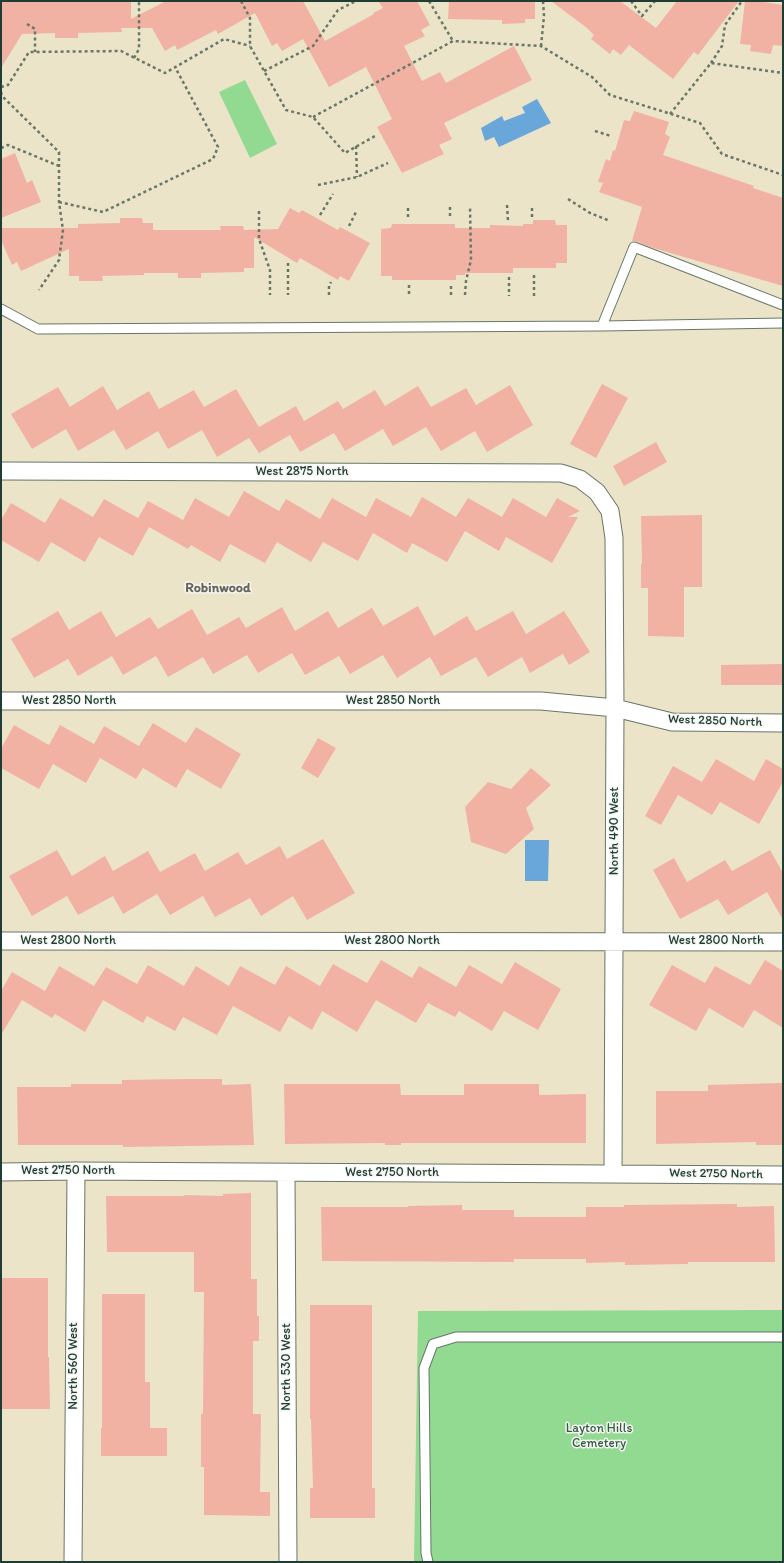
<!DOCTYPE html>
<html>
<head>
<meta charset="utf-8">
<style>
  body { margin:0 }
  #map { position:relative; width:784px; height:1563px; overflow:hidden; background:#ece4c8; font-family:Itim,sans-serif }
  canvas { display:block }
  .frame { position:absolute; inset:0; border:2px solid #1f3d34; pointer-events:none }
</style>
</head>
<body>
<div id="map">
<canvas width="784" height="1563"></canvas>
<div class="frame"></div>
</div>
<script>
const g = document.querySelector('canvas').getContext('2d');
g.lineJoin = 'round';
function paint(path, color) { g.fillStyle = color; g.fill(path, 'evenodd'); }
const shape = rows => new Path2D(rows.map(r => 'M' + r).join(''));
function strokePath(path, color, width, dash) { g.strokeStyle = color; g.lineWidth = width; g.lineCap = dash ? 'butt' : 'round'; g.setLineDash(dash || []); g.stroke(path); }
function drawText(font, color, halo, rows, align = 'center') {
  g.font = font + ' Itim,sans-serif'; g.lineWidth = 3; g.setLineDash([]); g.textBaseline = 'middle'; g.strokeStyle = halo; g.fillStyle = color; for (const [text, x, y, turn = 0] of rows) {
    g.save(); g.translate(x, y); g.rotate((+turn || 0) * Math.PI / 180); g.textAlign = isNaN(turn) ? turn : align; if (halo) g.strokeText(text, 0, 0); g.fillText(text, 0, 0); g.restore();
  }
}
paint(shape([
  [245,80,277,144,250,158,219,92],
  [783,1310,783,1562,414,1562,418,1311]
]), '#92d992');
paint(shape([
  [537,99,551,123,499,147,494,137,485,141,481,128,502,116,504,121,525,113,522,107],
  [525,840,549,840,548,881,525,881]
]), '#69a6da');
paint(shape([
  [1,1,131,1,131,19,166,1,303,1,325,41,374,14,373,13,383,8,378,1,417,1,430,25,421,30,425,36,404,46,422,81,440,72,446,83,514,46,532,80,444,123,452,139,439,145,444,154,402,173,377,127,392,119,366,67,329,87,303,39,282,51,277,43,272,46,255,13,218,34,216,30,177,50,175,45,165,51,152,28,121,28,122,32,78,33,78,38,55,38,55,33,22,34,1,68],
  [449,1,535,1,535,19,525,19,525,23,502,24,502,20,448,19],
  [551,1,620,1,656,28,677,1,739,1,698,55,694,52,673,79,629,45,621,55,613,49,610,54,591,39,594,35,587,28],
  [745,1,757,1,783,5,783,46,773,45,771,54,750,51,751,45,740,44],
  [634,111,669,122,665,134,670,137,663,155,754,186,753,188,783,198,783,286,650,247,636,241,632,241,642,207,599,192,603,183,598,182,606,159,610,161,613,150,615,151,624,120,630,121],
  [15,153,27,183,32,180,41,202,1,218,1,159],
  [290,208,299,213,302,210,338,230,340,227,370,243,349,281,340,276,338,280,300,258,297,263,254,237,254,268,244,268,244,272,201,273,201,278,178,278,178,273,144,273,144,275,102,276,103,281,79,281,79,276,69,276,69,249,21,271,17,262,12,265,1,240,1,228,78,228,78,224,120,223,120,218,142,218,143,223,153,223,153,230,221,230,220,226,243,226,244,230,278,229],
  [533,220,555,220,556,225,567,225,567,263,556,263,556,268,513,268,513,273,465,273,465,275,456,275,456,280,392,280,392,276,381,276,381,229,391,228,392,224,455,224,455,228,490,228,490,225,523,226,523,224,533,224],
  [602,384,628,398,596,458,570,444],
  [510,385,533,425,487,452,475,431,441,451,426,427,393,446,383,429,345,451,334,433,300,452,290,435,259,453,249,438,217,457,202,430,168,449,158,431,126,450,114,430,78,451,66,429,32,449,11,414,58,387,70,407,103,386,117,410,149,391,159,409,194,390,204,407,236,389,259,427,296,406,304,421,338,401,343,409,375,390,385,406,418,386,431,407,466,388,476,405],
  [656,442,667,462,624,486,613,466],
  [244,491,279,511,286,499,320,519,332,498,366,517,376,498,411,517,422,497,456,517,468,498,502,517,513,498,546,517,557,498,580,511,568,517,578,517,552,563,506,537,499,551,465,531,447,562,412,543,407,553,373,533,358,561,323,542,311,562,277,542,265,563,230,544,220,562,191,545,188,549,149,527,133,556,99,537,85,562,51,542,39,562,1,540,1,520,11,503,45,523,60,498,93,517,104,499,138,518,148,501,183,520,195,498,229,517],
  [702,515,702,587,684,587,684,637,648,636,648,588,641,588,641,564,642,564,641,516],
  [418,606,434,636,467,616,476,631,513,611,526,634,564,611,590,652,569,665,563,654,530,673,522,657,488,677,476,657,441,676,430,657,397,678,383,655,350,674,339,656,305,675,292,653,258,673,247,655,213,674,203,657,168,677,156,656,123,675,112,656,78,676,68,659,34,678,11,639,58,611,69,630,101,611,116,637,150,617,158,629,192,609,207,635,239,617,246,628,282,607,295,631,328,611,338,628,372,608,383,626],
  [783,664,783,685,721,685,721,665],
  [153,723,186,743,196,727,241,754,221,789,187,769,176,788,143,768,136,779,100,758,86,783,53,764,39,789,1,768,1,749,14,725,49,745,60,725,94,744,104,726,139,746],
  [318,738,336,748,318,778,301,768],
  [716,759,754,781,766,759,783,769,783,782,759,824,720,802,712,815,678,795,661,825,645,816,673,766,702,782],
  [531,768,551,785,526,808,534,829,506,854,471,842,465,807,488,782,511,789],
  [323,839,355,893,307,920,293,896,261,916,250,898,215,917,203,896,170,915,157,894,123,914,113,896,78,915,67,896,32,916,9,876,57,850,72,876,105,856,113,871,148,851,160,872,195,853,205,871,238,852,246,865,280,846,287,859],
  [770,850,783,873,783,920,767,892,728,915,718,899,680,919,653,870,674,858,687,882,725,860,732,871],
  [381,960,412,978,419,966,456,987,469,965,502,984,515,962,561,989,538,1030,504,1011,492,1031,459,1011,455,1017,428,1003,416,1023,376,1000,357,1032,322,1011,312,1030,289,1016,280,1032,233,1006,217,1035,183,1017,175,1031,147,1016,143,1023,103,1000,85,1032,55,1014,52,1018,22,1000,1,1035,1,991,12,972,45,991,59,966,94,986,106,967,137,984,148,965,184,986,196,966,229,986,240,966,275,985,286,966,320,986,333,964,367,983],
  [765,960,783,971,783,1028,754,1010,743,1028,709,1008,696,1031,649,1005,672,965,705,983,715,966,750,985],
  [187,1079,222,1079,222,1085,251,1084,254,1145,123,1147,123,1145,18,1145,17,1087,71,1087,71,1084,122,1084,122,1080],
  [782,1083,783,1145,756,1145,756,1142,656,1144,656,1091,708,1091,708,1085],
  [284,1084,400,1084,401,1095,464,1095,464,1084,539,1084,539,1095,586,1094,586,1143,401,1143,401,1145,385,1145,385,1143,285,1144],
  [251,1193,251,1279,257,1279,257,1316,259,1316,259,1341,253,1341,253,1414,261,1414,260,1492,270,1492,270,1516,204,1515,204,1467,201,1467,201,1414,203,1414,204,1292,194,1292,194,1252,107,1252,106,1196,184,1196,184,1195,223,1196,223,1194],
  [737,1204,737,1207,774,1206,775,1262,688,1262,688,1264,625,1265,625,1262,586,1263,586,1259,514,1259,514,1262,322,1261,321,1207,408,1207,408,1206,462,1205,462,1210,514,1210,514,1217,586,1217,586,1207,624,1207,624,1205],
  [1,1278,48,1278,48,1357,49,1357,50,1409,1,1409],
  [102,1294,145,1294,145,1382,150,1382,150,1428,167,1428,167,1456,101,1456,101,1428,102,1428],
  [310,1305,372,1305,372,1488,375,1488,375,1518,310,1518,310,1488,313,1488,311,1419,310,1419]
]), '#f1b2a3');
const service = shape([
  [1,309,38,329,602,326,783,323],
  [602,326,634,247,783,305],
  [428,1562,426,1553,424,1368,433,1344,456,1337,783,1337]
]);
const minor = shape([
  [1,471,561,473,580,479,597,492,610,511,614,538,615,708,613,1173],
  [1,701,541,701,615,708,672,722,783,723],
  [1,941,783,942],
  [1,1172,76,1171,783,1175],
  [286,1173,288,1562],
  [73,1562,76,1171]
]);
strokePath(service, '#677768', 11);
strokePath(minor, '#677768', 19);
strokePath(shape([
  [241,1,250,18,250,46,286,110,313,117,345,153,375,136],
  [429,1,453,41],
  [631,1,642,16,655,1],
  [27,24,35,29,35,52],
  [541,46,544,16,543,1],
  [134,58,139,49,139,1],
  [711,63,722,46,725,25,742,1],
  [264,71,313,46,338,10,356,1],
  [1,87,8,85,29,52,121,51,165,73,224,39,250,46],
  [1,92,2,96,59,152,59,202,63,230,59,260,39,290],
  [670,114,711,63,783,73],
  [313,117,453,41,541,46,592,77,610,95,700,123,722,154,783,175],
  [595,131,611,136],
  [356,146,357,177],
  [1,148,8,145,59,166],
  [318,185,357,177,388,163],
  [568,199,590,213,610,221],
  [59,202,103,212,213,159,218,147,175,67],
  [507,205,508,221],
  [450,207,450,218],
  [408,208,408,219],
  [259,211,259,239,270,270,270,295],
  [320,215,333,194],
  [532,217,532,205],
  [349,226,357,210],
  [288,263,288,295],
  [534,275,534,296],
  [509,277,509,296],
  [409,285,409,295],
  [451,286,451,295],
  [329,295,329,286,331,282],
  [465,295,466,281,471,260,470,206]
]), '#677768', 2.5, [3, 3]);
strokePath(service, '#fff', 9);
strokePath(minor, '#fff', 17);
drawText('13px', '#1f3d34', '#f6f6f2', [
  ["West 2875 North",302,472],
  ["West 2850 North",69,701],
  ["West 2850 North",393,701],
  ["West 2850 North",715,721,2],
  ["North 490 West",615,831,-90],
  ["West 2800 North",68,941],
  ["West 2800 North",392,941],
  ["West 2800 North",716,941],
  ["West 2750 North",68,1171],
  ["West 2750 North",392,1173],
  ["West 2750 North",716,1174,1],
  ["North 560 West",74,1366,-90],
  ["North 530 West",287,1367,-90]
]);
drawText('13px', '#365c47', '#f6f6f2', [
  ["Layton Hills",599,1429],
  ["Cemetery",599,1444]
]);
drawText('bold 14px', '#68665b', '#f6f6f2', [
  ["Robinwood",218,588]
]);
</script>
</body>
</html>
